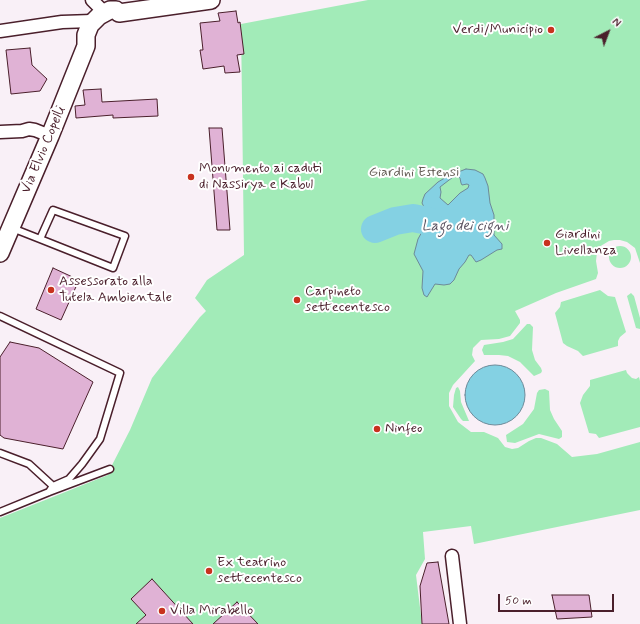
<!DOCTYPE html>
<html>
<head>
<meta charset="utf-8">
<style>
  body { margin:0 }
  #map { position:relative; width:640px; height:624px; overflow:hidden; background:#f9f0f7; font-family:Mynerve,sans-serif }
  canvas { display:block }
  .north { position:absolute; left:588px; top:12px; width:40px; height:40px; -webkit-text-stroke:3px #fff; paint-order:stroke; rotate:42deg; font-size:11px; font-weight:700; line-height:16px; text-align:center; color:#4a1f2b }
  .north::after { content:''; display:block; margin:auto; width:14px; height:18px; background:#4a1f2b; clip-path:polygon(50% 0,100% 100%,50% 72%,0 100%) }
  .scale { position:absolute; left:498px; top:594px; width:116px; height:18px; box-sizing:border-box; border:2px solid #4a1f2b; border-top:0; padding-left:5px; font-size:12px; line-height:14px; white-space:nowrap; color:#4a1f2b; -webkit-text-stroke:3px #fff; paint-order:stroke }
</style>
</head>
<body>
<div id="map">
<canvas width="640" height="624"></canvas>
<div class="north">N</div>
<div class="scale">50 m</div>
</div>
<script>
const g = document.querySelector('canvas').getContext('2d');
g.lineJoin = 'round';
function paint(path, color) { g.fillStyle = color; g.fill(path, 'evenodd'); }
const shape = rows => new Path2D(rows.map(r => 'M' + r).join(''));
function strokePath(path, color, width, dash) { g.strokeStyle = color; g.lineWidth = width; g.lineCap = dash ? 'butt' : 'round'; g.setLineDash(dash || []); g.stroke(path); }
function drawText(font, color, halo, rows, align = 'center') {
  g.font = font + ' Mynerve,sans-serif'; g.lineWidth = 4; g.setLineDash([]); g.textBaseline = 'middle'; g.strokeStyle = halo; g.fillStyle = color; for (const [text, x, y, turn = 0] of rows) {
    g.save(); g.translate(x, y); g.rotate((+turn || 0) * Math.PI / 180); g.textAlign = isNaN(turn) ? turn : align; if (halo) g.strokeText(text, 0, 0); g.fillText(text, 0, 0); g.restore();
  }
}
paint(shape([
  [368,0,640,0,640,263,635,248,627,242,620,240,614,240,609,241,599,247,597,252,596,261,598,273,596,279,556,293,515,311,520,320,520,323,510,336,499,339,481,340,473,348,472,355,475,361,453,385,449,393,449,406,458,422,471,432,484,432,498,438,505,447,512,449,518,448,529,441,536,438,541,438,557,444,572,457,597,454,640,442,640,510,474,544,471,526,423,532,425,559,416,575,422,624,0,624,0,518,108,475,110,469,130,430,152,378,200,317,206,311,195,298,207,280,244,255,241,24],
  '609 257a11 11 0 1 1 22 0a11 11 0 1 1-22 0Z',
  [600,290,608,296,615,297,626,332,620,337,618,341,618,346,583,356,578,351,567,346,563,343,555,313,560,307,561,302],
  [631,293,634,296,640,318,640,329,636,328,627,296],
  [527,324,530,324,533,327,532,350,535,360,541,368,542,371,541,373,534,376,520,362,508,356,499,355,484,355,482,350,484,345,503,342,513,339],
  [626,370,627,373,632,378,636,379,639,377,640,381,640,427,599,438,596,434,589,433,580,403,583,395,590,386,590,380],
  [458,387,460,391,461,402,469,421,463,421,461,419,453,407,454,395,456,388],
  [545,389,549,391,550,410,554,419,562,431,562,437,559,439,539,434,515,443,507,442,506,435,523,424,534,409,537,393,539,390]
]), '#a2ebb8');
const water = shape([
  [466,169,475,170,483,174,485,178,488,186,490,203,494,215,494,235,502,244,502,249,497,250,481,260,476,262,471,255,469,255,465,262,459,269,454,280,450,284,444,285,435,284,427,297,424,295,422,288,423,271,414,254,418,239,428,221,428,215,422,203,423,199,425,194,438,182,448,176,466,169],
  [458,176,460,178,461,183,462,185,467,184,469,185,468,188,460,193,448,205,440,198,441,192,440,187,453,177,458,176],
  '465 395a30 30 0 1 1 60 0a30 30 0 1 1-60 0Z'
]);
paint(water, '#84d1e3');
strokePath(water, '#6d8a99', 1);
strokePath(shape([
  [375,229,395,221,413,218,428,221]
]), '#84d1e3', 28);
const building = shape([
  [236,11,238,23,240,22,244,54,237,55,240,72,225,73,224,66,203,69,200,50,203,50,200,23,220,21,218,13,236,11],
  [30,48,32,65,47,79,40,91,11,94,6,50,30,48],
  [101,89,102,102,157,99,158,116,113,118,113,115,76,118,75,106,85,105,83,90,101,89],
  [209,128,222,128,230,230,217,230,209,128],
  [53,268,79,280,61,320,36,309,53,268],
  [10,342,39,348,93,382,63,449,4,438,0,435,0,357,10,342],
  [438,562,449,624,422,624,420,586,427,563,438,562],
  [152,579,193,624,136,624,146,615,131,599,152,579],
  [552,595,589,595,592,617,557,619,552,595],
  [237,602,258,624,213,624,237,602]
]);
paint(building, '#e0b2d5');
strokePath(building, '#4a1f2b', 1);
const lane = shape([
  [12,228,40,239,113,268,125,236,53,210,40,239],
  [0,316,120,373,100,439,82,464,69,479,53,486,49,492],
  [0,453,29,464,53,486],
  [0,512,49,492,110,469]
]);
const street = shape([
  [92,0,105,13],
  [0,31,62,22,92,21],
  [0,132,22,131,29,129,35,130,50,136],
  [452,556,460,624]
]);
const secondary = shape([
  [119,13,211,0],
  [0,253,50,136,86,46,86,35,90,25,99,16,110,10,116,10,119,13]
]);
strokePath(lane, '#4a1f2b', 9);
strokePath(street, '#4a1f2b', 15);
strokePath(secondary, '#4a1f2b', 20);
strokePath(lane, '#fff', 6);
strokePath(street, '#fff', 12);
strokePath(secondary, '#fff', 17);
for (const [x, y, r, color] of [
  [551,30,4,"#c8321e"],
  [191,177,4,"#c8321e"],
  [547,243,4,"#c8321e"],
  [51,290,4,"#c8321e"],
  [297,300,4,"#c8321e"],
  [377,429,4,"#c8321e"],
  [209,571,4,"#c8321e"],
  [162,611,4,"#c8321e"]
]) { const dot = new Path2D(); dot.arc(x, y, r, 0, 2 * Math.PI); g.fillStyle = color; g.fill(dot); strokePath(dot, '#fff', 1.5); }
drawText('14px', '#4a1f2b', '#fff', [
  ["Verdi/Municipio",543,30,"right"],
  ["Monumento ai caduti",199,169],
  ["di Nassirya e Kabul",199,185],
  ["Giardini",555,235],
  ["Livellanza",555,251],
  ["Assessorato alla",59,282],
  ["Tutela Ambientale",59,298],
  ["Carpineto",305,292],
  ["settecentesco",305,308],
  ["Ninfeo",385,429],
  ["Ex teatrino",217,563],
  ["settecentesco",217,579],
  ["Villa Mirabello",170,611]
], 'left');
drawText('14px', '#4a1f2b', '#fff', [
  ["Via Elvio Copelli",44,150,-67]
]);
drawText('14px', '#645c55', '#fff', [
  ["Giardini Estensi",414,173]
]);
drawText('italic 15px', '#5b5462', '#fff', [
  ["Lago dei cigni",465,227]
]);
</script>
</body>
</html>
